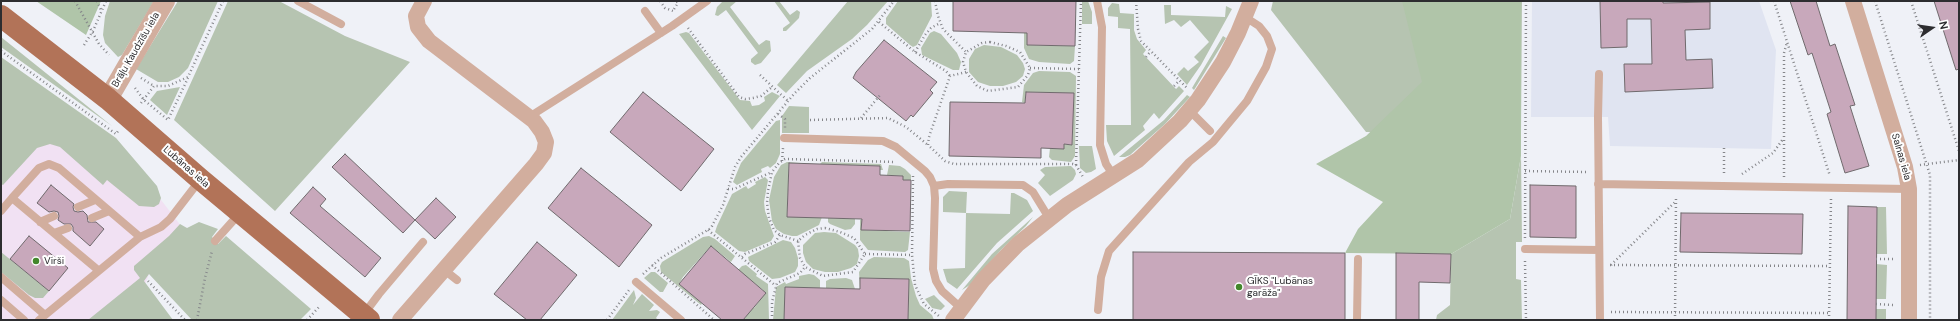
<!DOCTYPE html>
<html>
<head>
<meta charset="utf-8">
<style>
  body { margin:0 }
  #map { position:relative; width:1960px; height:321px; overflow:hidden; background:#eff1f7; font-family:"DM Sans",sans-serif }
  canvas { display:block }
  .frame { position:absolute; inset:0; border:2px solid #2d2d30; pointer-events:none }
  .north { position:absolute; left:1912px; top:8px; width:40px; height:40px; -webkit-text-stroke:3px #fff; paint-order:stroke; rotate:77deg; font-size:11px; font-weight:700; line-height:16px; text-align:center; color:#2d2d30 }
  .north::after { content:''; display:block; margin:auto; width:14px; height:18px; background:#2d2d30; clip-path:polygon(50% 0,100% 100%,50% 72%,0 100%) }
</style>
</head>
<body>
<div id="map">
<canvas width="1960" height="321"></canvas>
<div class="frame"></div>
<div class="north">N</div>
</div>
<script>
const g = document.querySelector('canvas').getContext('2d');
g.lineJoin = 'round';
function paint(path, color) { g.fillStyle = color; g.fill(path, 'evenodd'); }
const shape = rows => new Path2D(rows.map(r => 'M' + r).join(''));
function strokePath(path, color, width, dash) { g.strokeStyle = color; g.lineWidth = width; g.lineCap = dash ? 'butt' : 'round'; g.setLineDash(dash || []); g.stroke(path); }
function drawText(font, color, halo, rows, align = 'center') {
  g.font = font + ' "DM Sans",sans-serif'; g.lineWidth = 4; g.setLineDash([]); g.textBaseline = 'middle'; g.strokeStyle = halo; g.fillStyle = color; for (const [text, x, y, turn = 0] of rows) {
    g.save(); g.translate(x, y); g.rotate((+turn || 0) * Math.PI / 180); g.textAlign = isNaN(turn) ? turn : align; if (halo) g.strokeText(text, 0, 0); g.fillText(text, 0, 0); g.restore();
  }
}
paint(shape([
  [39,97,158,196,185,231,153,263,143,290,105,320,1,320,1,139]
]), '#f1e1f3');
paint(shape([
  [1532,1,1759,1,1776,50,1771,149,1610,146,1608,117,1531,117]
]), '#e0e4f1');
paint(shape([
  [110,1,154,1,122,55,118,57,105,43,103,35,105,16],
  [178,1,218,1,188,68,179,77,168,82,158,82,136,69],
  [228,1,279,1,345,36,410,62,275,211,174,120],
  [723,1,737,1,730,7,759,45,766,40,770,41,771,51,761,63,755,65,751,62,751,59,758,53,726,10,718,16,715,15,717,7],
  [774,1,779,1,790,15,797,10,800,12,799,18,786,31,783,31,783,28,790,23],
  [848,1,888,1,867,25,852,39,807,71,786,93,777,85],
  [898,1,931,1,932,16,917,45,913,47,910,45,886,24,886,18],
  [1082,1,1088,1,1092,12,1092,24,1082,24],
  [1273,1,1522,1,1521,133,1366,132,1271,10],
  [1112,3,1119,4,1120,13,1134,14,1134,30,1137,39,1146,50,1143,54,1176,89,1179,86,1184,91,1159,119,1154,113,1143,126,1145,130,1114,156,1107,141,1106,125,1131,125,1130,29,1118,28,1118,17,1108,16,1108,8],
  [1164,5,1171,5,1171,15,1225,17,1226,6,1232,9,1201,65,1187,85,1177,74,1184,67,1188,71,1199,62,1194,57,1209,42,1190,20,1181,27,1174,20,1165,24],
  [934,31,941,34,957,53,961,62,959,70,953,70,922,55,921,48,930,33],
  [686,32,689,33,740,100,750,101,752,106,759,105,765,101,764,97,772,92,780,96,752,130,679,34],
  [1024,33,1027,33,1027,45,1075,46,1074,61,1070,64,1039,62,1029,59,1024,48],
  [1223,36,1226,38,1194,90,1192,88],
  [1,37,112,126,1,47],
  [984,45,1001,47,1017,55,1023,63,1025,69,1023,76,1016,82,1003,86,990,86,978,82,969,72,969,59,975,49],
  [1,57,116,138,157,186,161,198,159,204,154,207,139,206,107,180,103,185,60,147,50,144,37,148,3,185,1,184],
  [1039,71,1070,72,1076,76,1075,156,1071,162,1052,160,1049,157,1050,148,1064,149,1064,144,1072,145,1073,128,1068,128,1069,108,1073,108,1074,94,1026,92,1025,103,1022,102,1024,85,1033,73],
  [180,87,167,115,150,100,157,91],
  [1187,95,1190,97,1165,124,1130,155,1125,157,1119,157,1164,120],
  [789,106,809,107,809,133,782,133,782,116],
  [780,120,780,154,776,163,770,168,768,166,761,169,762,172,737,185,733,182,741,163,776,121],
  [1079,146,1092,146,1096,169,1091,172,1086,173,1080,168],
  [1521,156,1522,242,1516,242,1516,279,1521,280,1522,320,1436,320,1437,315,1450,305,1451,254,1510,219],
  [787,162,814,164,789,163,787,216,822,217,819,225,797,236,792,236,784,234,776,229,772,221,769,200,774,177,781,165],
  [822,162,881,164,883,170,880,170,880,166,852,165,844,174,844,165,820,164],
  [889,165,900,166,905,169,911,175,911,180,903,180,903,176,887,175],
  [1071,166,1075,170,1076,174,1073,180,1050,196,1038,183,1045,175,1040,170,1045,167],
  [765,177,768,180,764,202,765,211,774,236,771,241,745,252,739,251,715,232,717,226,732,194,746,186,748,189,756,184,755,182],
  [949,191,967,192,966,213,1010,214,1011,193,1014,193,1027,200,1033,211,997,243,957,289,947,282,943,269,965,268,966,213,943,212,943,197],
  [1877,207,1886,207,1887,254,1876,254],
  [1033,217,1026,226,1001,250,970,285,962,290,992,254],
  [828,218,855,219,855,224,851,229,845,230,830,224,828,222],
  [862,219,862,230,910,232,908,250,905,252,868,250,860,240,860,220],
  [199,222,218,229,212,237,218,244,226,236,311,309,300,320,192,320,149,274,144,281,173,320,88,320,140,278,134,270,134,266,169,236,180,224,187,228],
  [824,232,836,233,855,245,858,249,859,256,857,264,851,268,838,272,825,272,813,269,806,262,803,253,803,245,815,233],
  [709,236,715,239,735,256,731,262,711,246,683,277,679,284,702,303,701,305,661,272,660,266,662,262,703,237],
  [783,240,791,242,795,248,798,258,798,266,795,272,780,278,772,279,749,261,748,257],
  [1,252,49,291,43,298,35,298,29,295,1,272],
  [874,257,904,258,909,261,911,278,916,296,920,305,932,315,934,320,908,320,909,279,861,278,860,289,859,272,868,260],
  [1876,264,1887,265,1886,299,1876,299],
  [746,265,757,274,756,276,768,284,769,320,743,320,746,317,743,314,751,306,754,308,760,300,757,297,763,290,738,270,742,266],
  [651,272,655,272,668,283,663,292,660,292,644,278],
  [809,274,814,275,820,280,820,293,784,320,773,320,776,287,785,282,786,284,799,279,799,276],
  [846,278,852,280,855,289,826,288,826,281,830,279],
  [634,290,636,298,633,305,642,294,654,305,649,311,657,310,660,312,656,318,658,320,612,320],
  [934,295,945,306,941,310,932,308,925,299],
  [1876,309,1886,309,1886,320,1876,320]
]), '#b6c4b1');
paint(shape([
  [36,1,101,1,86,35],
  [1402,1,1521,1,1521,156,1510,219,1451,254,1345,253,1358,229,1383,202,1316,164,1366,136,1422,82]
]), '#b0c5a9');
const building = shape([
  [953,1,1076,1,1075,46,1027,45,1027,33,953,31,953,1],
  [1600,1,1663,1,1663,3,1710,2,1710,29,1685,30,1686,60,1712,59,1713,88,1625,92,1624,64,1652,64,1651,19,1627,19,1627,47,1601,48,1600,1],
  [1790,1,1816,1,1830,46,1835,44,1855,105,1850,106,1869,166,1845,173,1827,114,1831,112,1812,53,1808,55,1790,1],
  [1934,1,1959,1,1959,69,1956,70,1934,1],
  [884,40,937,82,930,90,933,93,913,117,911,115,906,121,853,78,856,72,884,40],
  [643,92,714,149,681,191,610,132,643,92],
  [1026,92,1074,93,1072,145,1064,144,1064,149,1041,148,1041,158,949,156,950,102,1025,103,1026,92],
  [345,154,415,220,403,233,332,167,345,154],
  [789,163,880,166,880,175,903,176,903,180,911,180,910,231,861,230,862,219,787,217,789,163],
  [581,168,652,225,619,267,548,208,581,168],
  [51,185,74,204,73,207,74,211,78,212,83,211,87,215,88,222,96,222,104,229,90,246,73,231,73,227,71,224,64,224,58,220,59,216,58,212,54,211,49,212,37,203,51,185],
  [1530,185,1576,186,1576,238,1530,237,1530,185],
  [313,187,326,199,320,206,381,258,365,277,290,213,313,187],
  [436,198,456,217,435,239,415,220,436,198],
  [1848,206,1877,207,1876,320,1847,320,1848,206],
  [1681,213,1803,214,1802,254,1680,252,1681,213],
  [29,236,68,268,49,291,10,259,29,236],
  [537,242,577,275,540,320,527,320,494,294,537,242],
  [711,246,766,293,743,320,722,320,679,284,711,246],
  [1133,252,1345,253,1345,320,1133,320,1133,252],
  [1396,253,1451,254,1450,283,1419,282,1419,320,1396,320,1396,253],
  [860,278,909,279,908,320,784,320,785,287,860,289,860,278]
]);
paint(building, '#c8a8bb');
strokePath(building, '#706a6d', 1);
strokePath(shape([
  [75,1,99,44,109,55],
  [97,1,101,10],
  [660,1,665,8,673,11],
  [935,1,938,16,943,29,966,52],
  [1136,1,1138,29,1141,41,1188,89],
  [1774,1,1830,176],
  [1875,1,1930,175,1930,320],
  [1911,1,1959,151],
  [674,9,678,3,676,1],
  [879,22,915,52,946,71,950,76],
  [688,28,739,97,745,99,753,98,761,96,772,87],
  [990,42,1006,46,1020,52,1030,68,1028,75,1018,87,988,91,977,86,966,72,963,62,966,52,982,43,990,42],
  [84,45,93,31,106,1],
  [1,51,116,134,118,131],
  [915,52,925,35,931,28,940,23],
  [1146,57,1151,51],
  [1030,68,1079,69],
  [966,72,950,76,929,137,928,145,945,161,954,164,1073,164,1076,165,1083,177],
  [760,75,788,101],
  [141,78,154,86],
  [1174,86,1179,81],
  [135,88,144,100,168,120,188,78],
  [141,103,154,86,168,86,188,77,223,1],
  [778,114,785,119,785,128],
  [861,118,881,94],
  [810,120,888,118,906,127,928,145],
  [1724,148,1724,176],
  [782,161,783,148],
  [1076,165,1081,1],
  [1920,165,1959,160],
  [1525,171,1587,172],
  [1742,174,1773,153,1783,139],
  [913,176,912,255,915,285,924,304,939,316],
  [1784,177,1784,53,1787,42],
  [728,189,734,189,772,172],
  [825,228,840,232,854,238,865,254,853,272,823,276,805,267,800,258,798,241,805,235,817,229,825,228],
  [708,230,776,286],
  [1525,238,1526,1],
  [798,241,780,235,774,230,769,218,767,203,768,191,772,172,779,163,785,159,895,162],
  [865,254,912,255],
  [742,257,745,254,775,242,780,235],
  [1876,259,1893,259],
  [1525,261,1526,320],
  [652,265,714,320],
  [1610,265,1830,266],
  [1611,265,1676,201],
  [643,274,661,258,711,228,723,205,735,167,741,157,794,94,810,78,872,29,894,1],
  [148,281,185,320],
  [1876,304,1893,305],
  [1611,312,1829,313],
  [197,320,205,278,212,251],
  [307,320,319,307],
  [607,320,629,290],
  [772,320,772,302,777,283,800,273,805,267],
  [1675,320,1676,197],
  [1829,320,1831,199]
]), '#85868a', 2.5, [1, 3]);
strokePath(shape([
  [298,1,341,24],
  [1097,1,1102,27,1100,145,1106,164,1114,176],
  [645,11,661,33],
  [1599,74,1598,117,1600,320],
  [1189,110,1210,131],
  [529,117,672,26,707,1],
  [784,138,883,141,896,147,925,171,930,177,934,186,935,198,933,269,936,281,942,291,961,308],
  [1598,184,1909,189],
  [934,186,948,184,1023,185,1033,192,1049,218],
  [78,207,95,200],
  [1,211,12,198],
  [92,218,109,211],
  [40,222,54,216],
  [54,233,68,228],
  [215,241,240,213],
  [1525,249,1599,250],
  [443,269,457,280],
  [98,270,12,198,39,168,49,164,59,168,140,237],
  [1,277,45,315],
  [636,282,681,320],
  [1,300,24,320],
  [1098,310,1101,277,1109,251,1189,162,1213,142,1247,101,1266,67,1272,49,1267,36,1259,26,1245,17],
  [364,314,379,294,423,242],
  [39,320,140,237,161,227,170,219,200,180],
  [1357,320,1358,259]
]), '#d2ae9e', 8);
strokePath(shape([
  [1853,1,1905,167,1909,189,1909,320],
  [400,320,536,164,544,153,546,142,542,132,534,121,429,41,418,27,416,16,424,1],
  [953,320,983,280,1018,244,1067,205,1138,160,1180,121,1198,100,1223,62,1238,33,1251,1]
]), '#d2ae9e', 16);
strokePath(shape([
  [108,99,165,1]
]), '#d2ae9e', 20);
strokePath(shape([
  [1,16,108,99,200,179,369,320]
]), '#b27358', 22);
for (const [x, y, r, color] of [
  [36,261,4,"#42872b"],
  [1239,287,4,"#42872b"]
]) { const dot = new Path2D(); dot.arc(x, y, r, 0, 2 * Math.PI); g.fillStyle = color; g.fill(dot); strokePath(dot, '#fff', 1.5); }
drawText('10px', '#2d2d30', '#fff', [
  ["Brāļu Kaudzīšu iela",136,50,-60],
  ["Salnas iela",1901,157,74],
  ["Lubānas iela",186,167,41]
]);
drawText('10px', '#2d2d30', '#fff', [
  ["Virši",44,261],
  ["GĪKS \"Lubānas",1247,281],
  ["garāža\"",1247,293]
], 'left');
</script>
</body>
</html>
